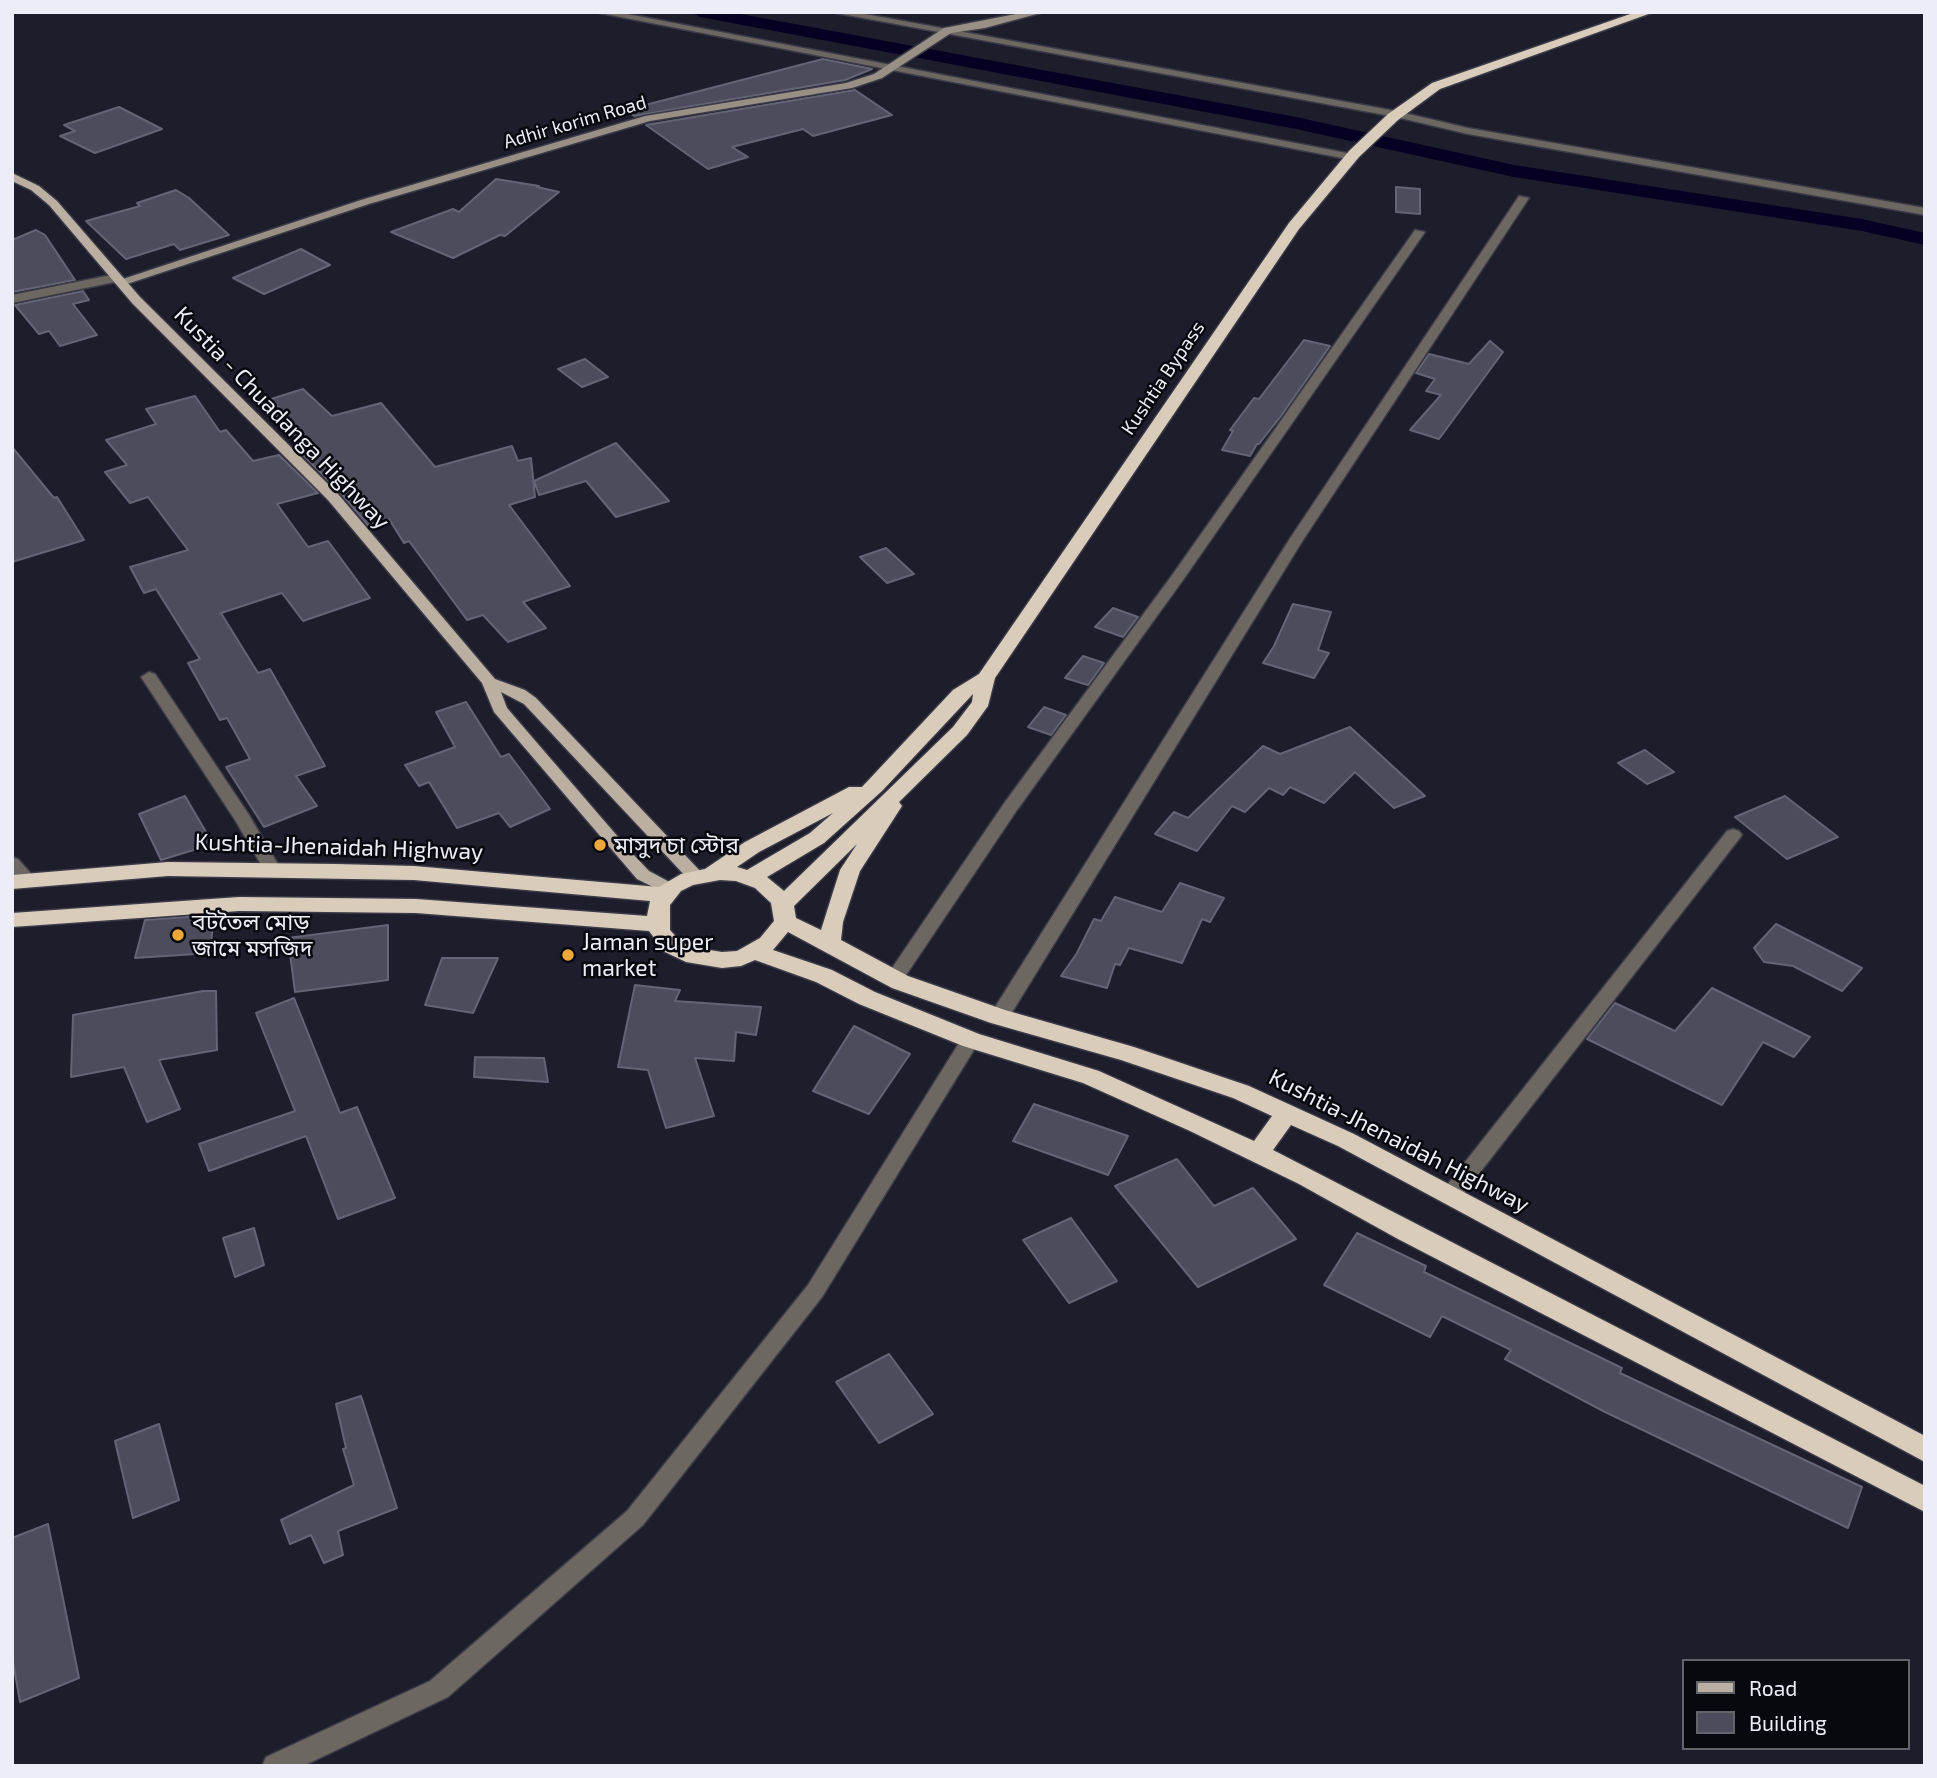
<!DOCTYPE html>
<html>
<head>
<meta charset="utf-8">
<style>
  body { margin:0 }
  #map { position:relative; width:1937px; height:1778px; overflow:hidden; background:#1e1d2c; font-family:"Exo 2",sans-serif }
  canvas { display:block }
  .frame { position:absolute; inset:0; border:14px solid #ededf7; pointer-events:none }
  .legend { position:absolute; left:1682px; top:1659px; width:228px; height:91px; box-sizing:border-box; background:#08080f; border:2px solid #64646c; margin:0; padding:9px 12px; list-style:none; font-size:21px; color:#ededf7 }
  .legend li { display:flex; align-items:center; gap:14px; height:35px }
  .legend b { width:35px; border:2px solid #64646c }
</style>
</head>
<body>
<div id="map">
<canvas width="1937" height="1778"></canvas>
<div class="frame"></div>
<ul class="legend">
<li><b style="height:9px;background:#baafa1"></b>Road</li>
<li><b style="height:19px;background:#4c4c5d"></b>Building</li>
</ul>
</div>
<script>
const g = document.querySelector('canvas').getContext('2d');
g.lineJoin = 'round';
const shape = rows => new Path2D(rows.map(r => 'M' + r).join(''));
function paint(path, color) { g.fillStyle = color; g.fill(path, 'evenodd'); }
function strokePath(path, color, width, dash) { g.strokeStyle = color; g.lineWidth = width; g.lineCap = dash ? 'butt' : 'round'; g.setLineDash(dash || []); g.stroke(path); }
function drawText(font, color, halo, rows, align = 'center') {
  g.font = font + ' "Exo 2","Noto Sans Bengali",sans-serif'; g.lineWidth = 5; g.setLineDash([]); g.textBaseline = 'middle'; g.strokeStyle = halo; g.fillStyle = color; for (const [text, x, y, turn = 0] of rows) {
    g.save(); g.translate(x, y); g.rotate((+turn || 0) * Math.PI / 180); g.textAlign = isNaN(turn) ? turn : align; if (halo) g.strokeText(text, 0, 0); g.fillText(text, 0, 0); g.restore();
  }
}
paint(shape([
  [691,12,730,12,1296,117,1514,165,1862,219,1925,233,1925,245,1862,231,1514,177,1296,129,700,17,691,12]
]), '#060023');
const building = shape([
  [823,59,872,69,845,80,634,116,626,110,823,59],
  [855,90,892,115,813,136,803,129,732,147,748,157,708,169,646,125,855,90],
  [119,107,162,129,95,153,60,136,75,131,64,125,119,107],
  [496,179,539,186,537,187,559,192,505,236,500,235,453,258,391,232,453,209,459,212,496,179],
  [1396,187,1420,189,1420,214,1396,212,1396,187],
  [176,190,189,198,229,235,180,250,174,244,126,259,86,221,140,206,137,203,176,190],
  [36,230,45,235,75,280,12,292,12,240,36,230],
  [301,249,330,265,264,294,233,278,301,249],
  [83,291,89,300,73,304,97,335,60,346,49,331,39,334,15,305,83,291],
  [1304,340,1330,346,1281,416,1259,444,1257,444,1250,456,1222,450,1233,431,1230,430,1254,398,1259,399,1304,340],
  [1490,341,1503,352,1439,439,1410,430,1441,395,1426,391,1435,379,1416,373,1429,354,1469,364,1490,341],
  [585,359,608,377,582,387,558,369,585,359],
  [303,389,332,416,381,403,435,467,512,446,518,461,531,458,535,497,509,505,570,586,523,602,546,628,508,642,483,615,467,620,409,541,404,543,389,519,368,525,340,492,298,450,306,448,273,412,281,410,271,399,303,389],
  [195,396,220,432,226,430,253,461,279,455,318,493,277,504,308,547,328,541,370,598,303,621,282,593,221,613,258,673,270,669,325,766,296,776,317,806,264,827,226,767,250,759,227,718,220,720,188,663,200,659,156,589,144,593,130,567,188,550,148,497,130,503,105,472,127,465,106,440,156,424,146,409,195,396],
  [616,443,669,501,616,517,586,481,539,495,534,481,616,443],
  [12,447,54,498,57,497,84,540,12,562,12,447],
  [886,548,914,574,887,583,860,557,886,548],
  [1293,604,1331,612,1318,650,1329,653,1314,678,1263,663,1274,646,1293,604],
  [1113,608,1138,617,1123,637,1095,627,1113,608],
  [1083,656,1104,663,1088,685,1065,678,1083,656],
  [466,702,501,757,509,754,550,809,510,827,499,813,457,828,429,782,419,786,405,765,455,747,436,712,466,702],
  [1044,707,1066,715,1051,735,1028,727,1044,707],
  [1350,727,1425,796,1394,808,1355,772,1324,803,1290,787,1283,795,1269,788,1245,812,1232,806,1197,851,1155,834,1174,812,1188,818,1263,746,1280,754,1350,727],
  [1645,750,1674,772,1647,784,1618,763,1645,750],
  [185,796,213,844,161,860,139,814,185,796],
  [1785,796,1838,837,1787,859,1735,817,1785,796],
  [1180,883,1224,898,1210,922,1202,919,1182,963,1129,948,1120,965,1115,964,1107,988,1061,976,1077,953,1094,919,1101,921,1115,897,1162,912,1180,883],
  [213,915,211,953,135,958,145,920,213,915],
  [1776,924,1862,968,1842,991,1793,966,1764,962,1754,948,1776,924],
  [388,925,388,980,295,992,288,938,388,925],
  [442,958,498,958,473,1013,425,1005,442,958],
  [635,985,680,990,675,1001,761,1007,756,1035,736,1032,734,1061,695,1058,714,1116,666,1128,648,1070,618,1067,635,985],
  [1712,988,1810,1037,1794,1057,1763,1042,1722,1105,1587,1039,1615,1003,1675,1031,1712,988],
  [203,991,216,991,217,1050,159,1060,180,1109,147,1122,124,1067,71,1077,73,1015,203,991],
  [294,998,340,1113,357,1107,395,1198,338,1219,306,1136,209,1171,199,1144,295,1111,256,1013,294,998],
  [854,1026,910,1054,869,1114,813,1091,854,1026],
  [475,1057,544,1058,548,1082,474,1077,475,1057],
  [1034,1104,1128,1136,1108,1175,1013,1141,1034,1104],
  [1177,1159,1214,1206,1253,1188,1296,1239,1198,1287,1115,1186,1177,1159],
  [1071,1218,1117,1281,1069,1303,1023,1240,1071,1218],
  [254,1228,264,1265,235,1277,223,1238,254,1228],
  [1357,1233,1426,1266,1424,1272,1622,1368,1620,1373,1862,1487,1848,1528,1605,1412,1505,1359,1511,1350,1442,1316,1430,1337,1324,1285,1357,1233],
  [889,1354,933,1414,879,1443,836,1382,889,1354],
  [361,1396,397,1508,338,1531,343,1555,324,1563,311,1535,290,1544,281,1520,354,1485,343,1449,346,1448,336,1404,361,1396],
  [159,1424,179,1500,133,1518,115,1441,159,1424],
  [48,1524,79,1678,20,1702,12,1656,12,1538,48,1524]
]);
paint(building, '#4c4c5d');
strokePath(building, '#646476', 2);
const street = shape([
  [595,12,617,12,1352,154,1358,157,1352,160,595,12],
  [831,12,854,12,1396,111,1468,128,1925,208,1925,215,1468,134,1396,117,831,12],
  [1519,196,1529,198,1303,540,1006,1022,992,1022,990,1017,992,1012,1289,540,1519,196],
  [1415,230,1425,232,1183,580,1017,810,900,984,888,984,885,979,888,974,1005,802,1173,574,1415,230],
  [116,274,122,278,120,281,12,303,12,295,116,274],
  [149,672,155,674,249,815,282,871,279,875,267,875,235,820,141,677,149,672],
  [1733,829,1739,831,1742,835,1739,839,1457,1202,1450,1204,1443,1202,1440,1196,1443,1190,1727,831,1733,829],
  [12,857,18,859,34,877,37,881,34,885,22,885,12,874,12,857],
  [971,1033,978,1035,980,1040,822,1297,643,1525,448,1697,303,1766,262,1766,266,1757,430,1681,627,1511,808,1285,964,1035,971,1033]
]);
const secondary = shape([
  [1026,12,1044,12,985,28,951,33,882,78,852,88,650,121,369,204,124,285,114,282,361,200,645,116,846,83,874,74,944,28,1026,12]
]);
const primary = shape([
  [12,173,39,186,57,201,140,297,338,494,495,679,525,690,536,698,702,873,705,877,702,881,690,881,524,704,501,692,507,708,631,852,649,871,677,886,680,890,671,896,637,879,494,712,482,683,328,500,132,303,49,205,31,190,12,181,12,173]
]);
const highway = shape([
  [1636,12,1654,12,1440,89,1398,120,1359,157,1299,229,995,678,988,706,967,735,899,802,902,806,860,871,843,922,841,940,908,976,1005,1010,1134,1047,1249,1086,1354,1134,1925,1436,1925,1462,1338,1146,1291,1125,1273,1150,1925,1486,1925,1512,1398,1239,1299,1184,1190,1131,1083,1083,963,1046,859,1004,816,982,755,960,741,966,722,968,686,962,665,952,649,931,416,913,239,911,12,927,12,913,239,897,416,899,647,916,650,901,414,880,168,876,12,889,12,875,168,862,336,864,414,866,659,887,681,874,705,869,745,842,849,787,862,787,953,690,979,674,1289,223,1349,151,1388,114,1432,83,1636,12],
  [973,694,972,702,953,727,784,891,767,877,824,843,882,791,973,694],
  [833,813,810,833,747,870,737,867,759,852,833,813],
  [857,844,840,870,821,930,796,918,794,906,857,844],
  [720,880,736,881,755,888,771,903,774,921,760,938,737,951,722,952,691,947,681,942,670,930,670,905,681,891,693,885,720,880],
  [788,932,892,988,991,1023,1121,1060,1233,1098,1272,1116,1254,1141,1099,1071,979,1034,875,992,832,970,773,950,788,932]
]);
strokePath(street, '#3b3a48', 3);
strokePath(secondary, '#3b3a48', 3);
strokePath(primary, '#3b3a48', 3);
strokePath(highway, '#3b3a48', 3);
paint(street, '#6c6760');
paint(secondary, '#989085');
paint(primary, '#baafa1');
paint(highway, '#d9ccbb');
for (const [x, y, r, color] of [
  [600,845,7,"#eca93a"],
  [178,935,7,"#eca93a"],
  [568,955,7,"#eca93a"]
]) { const dot = new Path2D(); dot.arc(x, y, r, 0, 2 * Math.PI); g.fillStyle = color; g.fill(dot); strokePath(dot, '#08080f', 2.5); }
drawText('19px', '#ededf7', '#08080f', [
  ["Adhir korim Road",575,122,-16],
  ["Kushtia Bypass",1163,378,-56]
]);
drawText('23px', '#ededf7', '#08080f', [
  ["Kustia - Chuadanga Highway",282,418,46],
  ["Kushtia-Jhenaidah Highway",339,847,2],
  ["Kushtia-Jhenaidah Highway",1399,1141,27]
]);
drawText('23px', '#ededf7', '#08080f', [
  ["মাসুদ চা স্টোর",614,845],
  ["বটতৈল মোড়",192,922],
  ["জামে মসজিদ",192,948],
  ["Jaman super",582,942],
  ["market",582,968]
], 'left');
</script>
</body>
</html>
